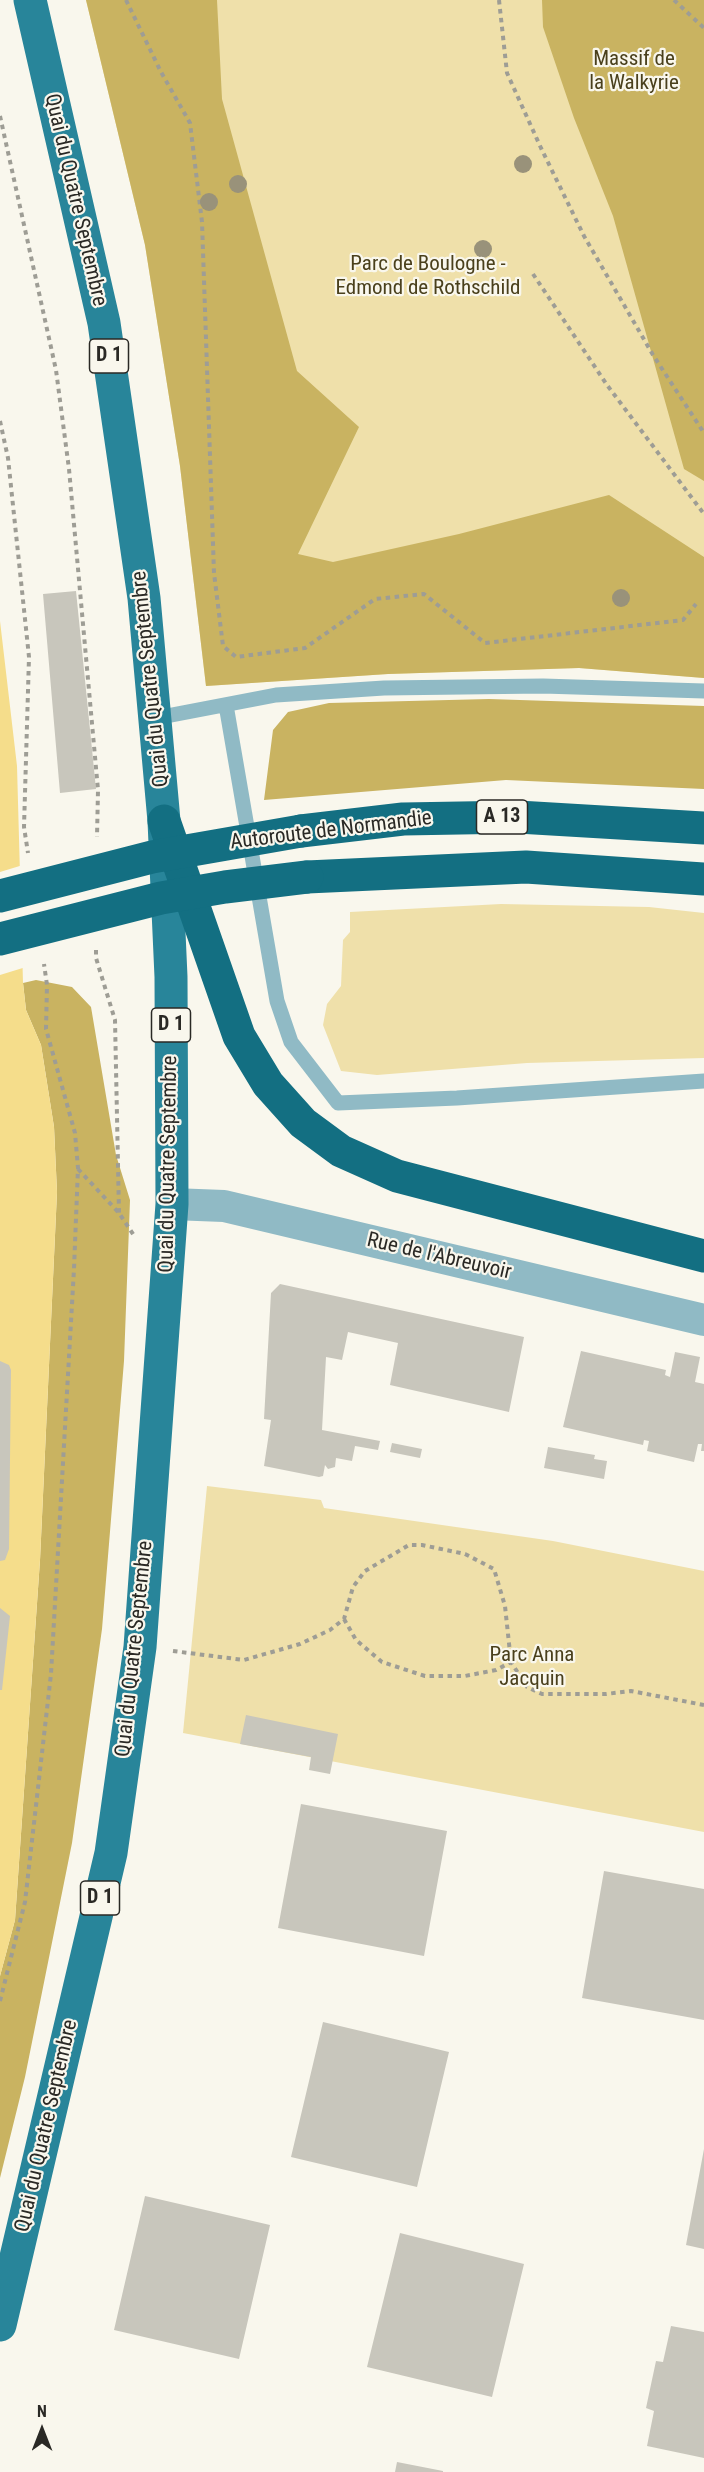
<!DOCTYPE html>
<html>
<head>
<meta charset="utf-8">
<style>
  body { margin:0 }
  #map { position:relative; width:704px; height:2472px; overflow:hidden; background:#f9f7ed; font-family:"Roboto Condensed",sans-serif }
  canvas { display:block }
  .north { position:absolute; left:12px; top:2400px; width:60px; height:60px; -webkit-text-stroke:4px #f9f7ed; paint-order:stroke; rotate:0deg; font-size:16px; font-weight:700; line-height:24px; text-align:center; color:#2a2925 }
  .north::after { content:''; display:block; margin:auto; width:21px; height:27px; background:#2a2925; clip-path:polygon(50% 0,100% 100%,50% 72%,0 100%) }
</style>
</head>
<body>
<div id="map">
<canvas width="704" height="2472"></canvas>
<div class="north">N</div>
</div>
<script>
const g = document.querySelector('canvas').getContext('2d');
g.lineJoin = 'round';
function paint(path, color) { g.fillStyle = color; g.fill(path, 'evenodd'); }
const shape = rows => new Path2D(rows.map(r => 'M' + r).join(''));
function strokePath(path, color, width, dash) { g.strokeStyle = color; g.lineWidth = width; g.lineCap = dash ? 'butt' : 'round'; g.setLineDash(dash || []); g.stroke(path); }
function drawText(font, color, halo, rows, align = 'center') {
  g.font = font + ' "Roboto Condensed",sans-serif'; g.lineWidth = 4.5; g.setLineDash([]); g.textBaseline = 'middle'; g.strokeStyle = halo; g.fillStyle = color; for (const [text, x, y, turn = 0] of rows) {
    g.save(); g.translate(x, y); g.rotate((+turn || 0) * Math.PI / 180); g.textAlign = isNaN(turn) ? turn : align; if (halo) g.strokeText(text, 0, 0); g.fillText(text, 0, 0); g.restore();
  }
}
paint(shape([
  [86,0,704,0,704,678,579,668,388,674,206,686,180,466,145,245],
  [501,904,649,907,704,913,704,1058,527,1063,377,1075,341,1071,323,1025,327,1004,341,986,343,940,350,932,350,912],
  [207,1486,321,1500,324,1508,553,1541,704,1571,704,1832,183,1733]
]), '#efe0aa');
paint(shape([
  [86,0,217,0,222,99,297,371,359,427,298,554,333,562,459,534,609,495,704,557,704,678,579,668,388,674,206,686,180,466,145,245],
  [542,0,704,0,704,481,684,469,613,216,574,118,543,27],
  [489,699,704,706,704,789,506,780,264,800,273,730,288,712,329,703],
  [36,980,72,987,91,1007,116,1155,130,1200,124,1361,102,1629,72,1843,25,2077,0,2178,0,1976,15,1920,40,1560,57,1192,54,1127,41,1045,26,1010,23,983]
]), '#c9b361');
paint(shape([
  [0,621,17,766,23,983,26,1010,41,1045,54,1127,57,1192,40,1560,15,1920,0,1976]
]), '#f5dd8b');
paint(shape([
  [23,865,26,967,0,975,0,872]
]), '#f9f7ed');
paint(shape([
  [76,591,96,789,60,793,43,594],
  [280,1284,524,1337,509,1412,390,1385,398,1343,348,1332,342,1360,326,1357,322,1430,380,1441,378,1450,355,1446,352,1461,336,1458,335,1467,328,1469,325,1465,323,1476,319,1477,264,1466,271,1420,264,1419,271,1293],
  [581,1351,666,1370,665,1375,670,1377,675,1352,700,1357,695,1382,704,1384,704,1451,701,1451,702,1444,698,1444,694,1462,647,1451,649,1441,644,1440,643,1445,563,1427],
  [0,1361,9,1365,11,1370,9,1549,5,1560,0,1561],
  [392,1443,422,1449,420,1458,390,1452],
  [548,1447,595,1455,594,1459,607,1461,604,1479,544,1468],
  [0,1608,10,1616,2,1690,0,1690],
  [246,1715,338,1734,330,1774,309,1770,311,1757,240,1744],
  [301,1804,447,1831,424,1956,278,1928],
  [604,1871,704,1889,704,2020,582,1998],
  [323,2022,449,2052,417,2187,291,2157],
  [704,2149,704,2249,686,2245],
  [145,2196,270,2225,239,2359,114,2330],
  [400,2233,524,2264,492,2397,367,2367],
  [671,2326,704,2332,704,2458,647,2446,654,2411,646,2408,656,2361,663,2362],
  [397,2462,443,2471,443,2472,395,2472]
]), '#c8c6bc');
strokePath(shape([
  [126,0,161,72,190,123,202,222,214,573,223,646,236,657,305,648,375,599,424,594,485,643,683,620,696,604],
  [499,0,507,73,541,148,584,236,653,355,704,433],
  [674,0,704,28],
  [0,116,56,370,69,469,98,790,97,837],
  [533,274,607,385,704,514],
  [0,421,8,458,29,657,24,827,28,853],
  [96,950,96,958,115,1020,119,1213],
  [78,1169,119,1213,135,1237],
  [344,1619,356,1640,382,1662,425,1676,465,1676,496,1670,511,1662],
  [173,1651,244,1660,300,1644,330,1630,344,1619,353,1587,365,1571,409,1545,422,1545,465,1554,494,1569,505,1606,511,1662,527,1687,542,1694,606,1694,631,1691,704,1705],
  [0,2001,25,1902,51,1674,74,1269,78,1168,75,1133,46,1029,47,985,44,964]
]), '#9e9d95', 4, [4.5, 4.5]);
strokePath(shape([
  [226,705,277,1001,291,1042,338,1103,457,1098,704,1081],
  [156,718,276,695,384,688,543,686,704,691]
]), '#90bac5', 15);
strokePath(shape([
  [172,1204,224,1206,704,1320]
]), '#90bac5', 32);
strokePath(shape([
  [0,2325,111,1853,140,1647,172,1204,171,977,164,821,144,598,104,323,30,0]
]), '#28859a', 33);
strokePath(shape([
  [164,821,239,1036,268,1084,303,1123,341,1151,397,1176,704,1256],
  [301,831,403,819,518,817,704,828],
  [307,877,526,867,704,879]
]), '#136f82', 33);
strokePath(shape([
  [0,896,152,857,301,831],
  [0,939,161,898,225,887,307,877]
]), '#136f82', 33);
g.fillStyle = '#99927a';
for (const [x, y] of [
  [523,164],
  [238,184],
  [209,202],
  [483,249],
  [621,598]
]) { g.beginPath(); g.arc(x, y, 9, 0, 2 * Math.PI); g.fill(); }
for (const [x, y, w] of [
  [109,356,39],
  [502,817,51],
  [171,1025,39],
  [100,1898,39]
]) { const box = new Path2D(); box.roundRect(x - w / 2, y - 17, w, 34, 4.5); g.fillStyle = '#f9f7ed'; g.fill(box); strokePath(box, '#2a2925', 1.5); }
drawText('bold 20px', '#2a2925', null, [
  ["D 1",109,356],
  ["A 13",502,817],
  ["D 1",171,1025],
  ["D 1",100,1898]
]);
drawText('21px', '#4a401c', '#f9f7ed', [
  ["Massif de",634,60],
  ["la Walkyrie",634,84],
  ["Parc de Boulogne -",428,265],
  ["Edmond de Rothschild",428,289],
  ["Parc Anna",532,1656],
  ["Jacquin",532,1680]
]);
drawText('21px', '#2a2925', '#f9f7ed', [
  ["Quai du Quatre Septembre",75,200,77],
  ["Quai du Quatre Septembre",151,679,-96],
  ["Autoroute de Normandie",331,831,-7],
  ["Quai du Quatre Septembre",169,1164,-89],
  ["Rue de l'Abreuvoir",439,1257,13],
  ["Quai du Quatre Septembre",135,1649,-84],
  ["Quai du Quatre Septembre",47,2126,-77]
]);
</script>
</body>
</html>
